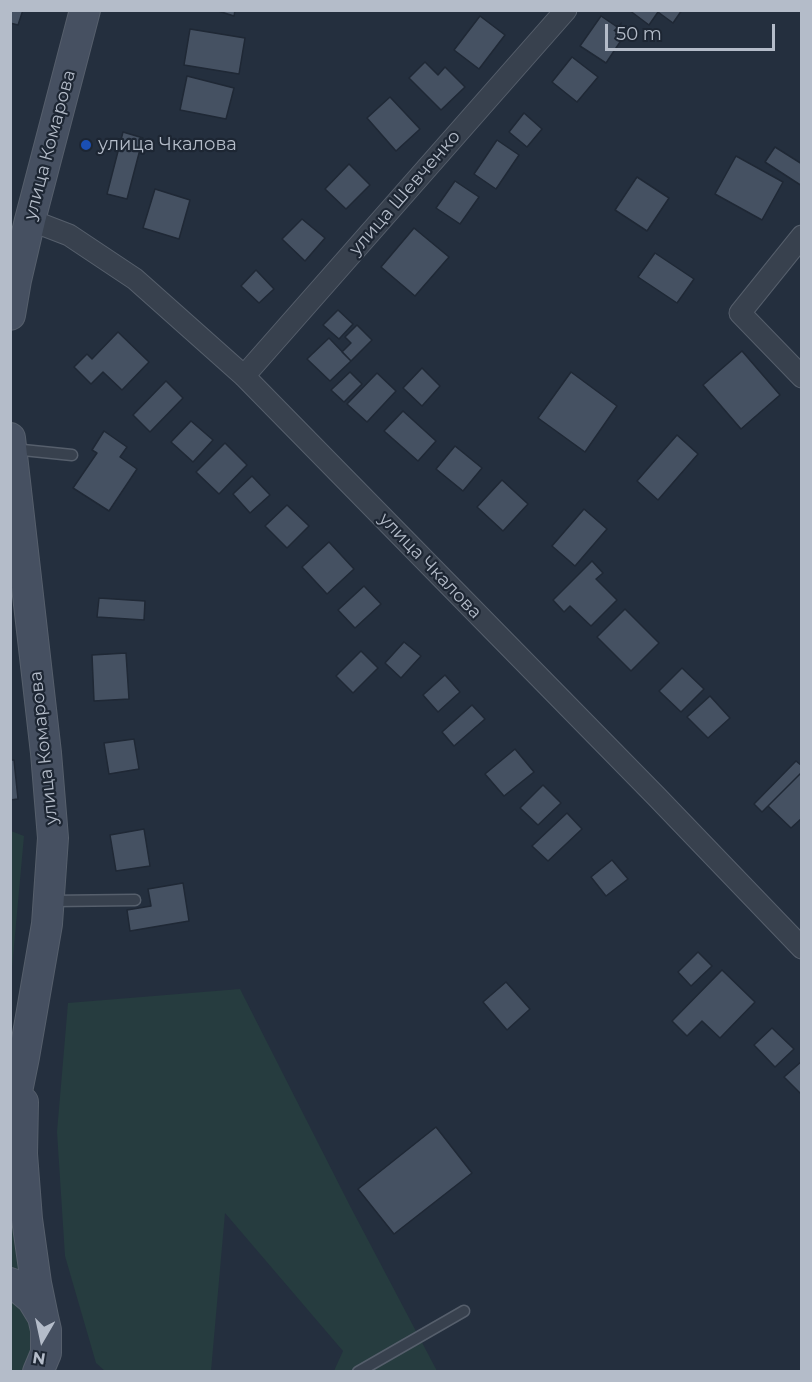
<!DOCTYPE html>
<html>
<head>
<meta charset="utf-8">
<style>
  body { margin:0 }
  #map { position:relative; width:812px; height:1382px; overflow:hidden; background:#242f3e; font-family:Montserrat,sans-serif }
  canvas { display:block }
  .frame { position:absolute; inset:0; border:12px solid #b4bcc9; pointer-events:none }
  .north { position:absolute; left:12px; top:1310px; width:60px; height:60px; -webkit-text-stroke:4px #1d2633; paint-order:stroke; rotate:189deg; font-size:16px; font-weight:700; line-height:24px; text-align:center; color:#b4bcc9 }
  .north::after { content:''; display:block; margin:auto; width:21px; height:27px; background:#b4bcc9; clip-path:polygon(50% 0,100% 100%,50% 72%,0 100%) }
  .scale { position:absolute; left:605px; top:24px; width:170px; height:27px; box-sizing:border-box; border:3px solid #b4bcc9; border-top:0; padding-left:8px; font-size:18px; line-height:21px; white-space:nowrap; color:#b4bcc9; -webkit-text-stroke:4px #1d2633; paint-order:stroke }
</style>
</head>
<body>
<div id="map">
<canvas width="812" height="1382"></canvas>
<div class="frame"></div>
<div class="north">N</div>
<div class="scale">50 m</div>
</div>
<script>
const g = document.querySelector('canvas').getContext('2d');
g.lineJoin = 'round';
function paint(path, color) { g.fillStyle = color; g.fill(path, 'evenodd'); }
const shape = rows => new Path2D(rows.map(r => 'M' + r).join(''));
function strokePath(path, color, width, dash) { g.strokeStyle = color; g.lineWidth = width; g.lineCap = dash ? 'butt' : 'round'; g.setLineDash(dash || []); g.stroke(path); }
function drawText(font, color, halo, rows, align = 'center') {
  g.font = font + ' Montserrat,sans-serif'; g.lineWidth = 4.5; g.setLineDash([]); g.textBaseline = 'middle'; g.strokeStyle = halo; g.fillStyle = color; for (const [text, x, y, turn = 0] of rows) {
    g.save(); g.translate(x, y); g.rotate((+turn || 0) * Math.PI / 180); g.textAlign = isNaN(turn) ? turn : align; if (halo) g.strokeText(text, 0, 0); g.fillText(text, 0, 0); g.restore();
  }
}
paint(shape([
  [11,831,24,836,11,979],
  [240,989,350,1206,437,1371,334,1371,343,1351,225,1213,211,1371,105,1371,96,1363,65,1256,57,1132,68,1003],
  [10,1192,28,1284,11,1275],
  [10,1299,21,1307,29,1322,32,1332,32,1350,28,1362,21,1371,11,1371]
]), '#263c3f');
const building = shape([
  [10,10,23,10,18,25,10,23,10,10],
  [215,10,235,10,234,16,215,10],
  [629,10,682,10,673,23,658,12,649,25,629,10],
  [480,16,505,35,479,69,454,50,480,16],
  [601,16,626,33,606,63,580,46,601,16],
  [190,29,245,38,239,74,184,65,190,29],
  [572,57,598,77,577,102,552,82,572,57],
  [425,62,438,75,445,67,465,87,441,110,409,78,425,62],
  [187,76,234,88,226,119,180,110,187,76],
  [390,97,420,129,396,151,367,118,390,97],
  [524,113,542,129,527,147,509,132,524,113],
  [123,132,143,138,127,199,107,194,123,132],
  [497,140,519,155,496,189,474,174,497,140],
  [775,147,802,164,802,186,765,162,775,147],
  [736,156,783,182,762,220,715,194,736,156],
  [349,164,370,185,346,209,325,189,349,164],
  [637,177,669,198,647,231,615,210,637,177],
  [455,181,479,197,460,224,436,208,455,181],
  [155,189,190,200,179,239,143,228,155,189],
  [302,219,325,238,305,261,282,239,302,219],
  [414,228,449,257,415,296,381,267,414,228],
  [655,253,694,279,677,303,638,277,655,253],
  [256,270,274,289,259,303,241,286,256,270],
  [338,310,353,324,339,339,323,325,338,310],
  [357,325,372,340,351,361,342,352,351,343,345,337,357,325],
  [118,332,149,362,122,390,103,372,91,384,74,367,87,354,92,359,118,332],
  [329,338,351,361,330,381,307,359,329,338],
  [742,351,780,395,741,429,703,385,742,351],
  [422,368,440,386,422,406,403,388,422,368],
  [350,372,362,384,344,402,331,390,350,372],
  [571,372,617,406,585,452,538,418,571,372],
  [377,373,396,391,367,422,347,404,377,373],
  [166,381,183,398,150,432,133,415,166,381],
  [403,411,436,441,418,461,384,431,403,411],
  [191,421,213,440,193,462,171,442,191,421],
  [104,431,127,447,120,457,137,469,109,511,73,488,97,453,92,450,104,431],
  [677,435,698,454,658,500,637,481,677,435],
  [225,443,247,465,219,494,196,472,225,443],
  [455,446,482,468,463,491,436,469,455,446],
  [252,476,270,495,250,513,233,494,252,476],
  [502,480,528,504,503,531,477,507,502,480],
  [287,505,309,526,287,548,265,526,287,505],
  [584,509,607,529,575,566,552,546,584,509],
  [329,542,354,569,327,594,302,567,329,542],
  [592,561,603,573,596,579,617,600,591,626,570,606,564,612,553,600,592,561],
  [364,586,381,604,355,628,338,610,364,586],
  [99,598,145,601,144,620,97,617,99,598],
  [625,609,659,643,631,671,597,637,625,609],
  [404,642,421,656,401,678,385,663,404,642],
  [361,651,378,668,353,693,336,676,361,651],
  [126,653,129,699,94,701,92,655,126,653],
  [682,668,704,689,681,712,659,691,682,668],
  [445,675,460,692,438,712,423,695,445,675],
  [710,696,730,718,708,738,687,717,710,696],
  [472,705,485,719,454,746,442,732,472,705],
  [134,739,139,769,109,774,104,743,134,739],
  [515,749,534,772,504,796,485,774,515,749],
  [10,760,14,760,18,799,10,800,10,760],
  [796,761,802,766,802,772,762,812,754,804,796,761],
  [802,772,802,818,791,828,768,806,802,772],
  [543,785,561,803,538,825,520,808,543,785],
  [567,813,582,829,548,861,532,846,567,813],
  [144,829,150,866,116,871,110,835,144,829],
  [612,860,628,879,606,896,591,877,612,860],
  [183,883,189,921,130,931,127,910,151,906,148,889,183,883],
  [698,952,712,966,691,986,678,972,698,952],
  [722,970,755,1002,720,1038,702,1021,687,1036,672,1021,722,970],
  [506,982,530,1009,507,1030,483,1002,506,982],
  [772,1028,794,1049,775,1067,754,1045,772,1028],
  [802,1061,802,1095,784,1077,802,1061],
  [436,1127,472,1173,394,1234,358,1189,436,1127]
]);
paint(building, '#455162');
strokePath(building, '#1f2835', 1.5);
const lane = shape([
  [13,449,72,455],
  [52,901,135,900],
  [358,1372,464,1311]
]);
const street = shape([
  [30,220,69,235,135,279,244,376,656,796,802,948],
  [802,236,740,313,802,377],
  [244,376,566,10]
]);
const secondary = shape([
  [10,315,16,280,30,220,85,10],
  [10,438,46,753,53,838,47,924,24,1057,10,1126],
  [23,1102,22,1154,27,1219,36,1283,43,1317],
  [10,1283,15,1285,32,1299,43,1317,46,1330,46,1353,38,1372]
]);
strokePath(lane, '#565f6c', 13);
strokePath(street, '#565f6c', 23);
strokePath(secondary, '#565f6c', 32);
strokePath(lane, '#38414e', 10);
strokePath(street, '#38414e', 21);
strokePath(secondary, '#465061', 30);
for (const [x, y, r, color] of [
  [86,145,6,"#1a4fb4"]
]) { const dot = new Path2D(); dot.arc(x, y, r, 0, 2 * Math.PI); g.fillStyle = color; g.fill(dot); strokePath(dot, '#1d2633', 2); }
drawText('18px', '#b4bcc9', '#1d2633', [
  ["улица Комарова",50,145,-75],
  ["улица Шевченко",405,193,-49],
  ["улица Чкалова",430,566,46],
  ["улица Комарова",44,748,-96]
]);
drawText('18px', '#b4bcc9', '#1d2633', [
  ["улица Чкалова",98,145]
], 'left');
</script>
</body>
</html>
